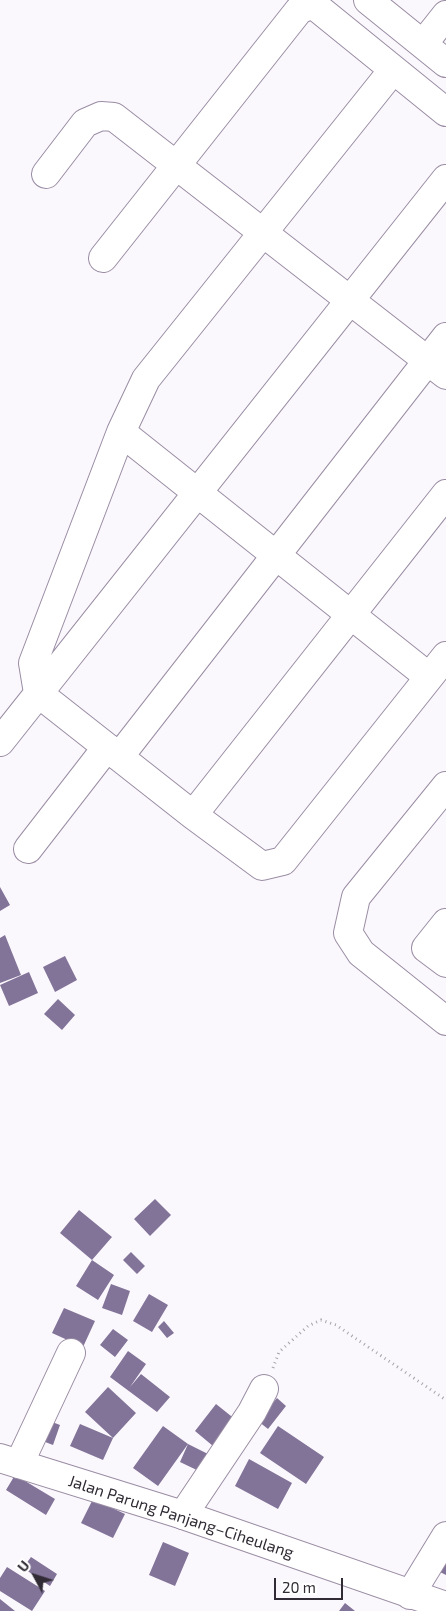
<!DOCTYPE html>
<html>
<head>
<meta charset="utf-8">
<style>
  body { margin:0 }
  #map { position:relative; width:446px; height:1611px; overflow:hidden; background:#fbf8fd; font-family:"Exo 2",sans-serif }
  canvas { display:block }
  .north { position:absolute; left:10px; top:1551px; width:50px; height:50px; -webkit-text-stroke:4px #fff; paint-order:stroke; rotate:310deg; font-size:14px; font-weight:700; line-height:20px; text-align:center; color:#302b34 }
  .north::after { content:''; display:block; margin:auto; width:18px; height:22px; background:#302b34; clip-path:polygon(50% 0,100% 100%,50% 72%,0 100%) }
  .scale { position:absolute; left:274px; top:1578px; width:69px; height:22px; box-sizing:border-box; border:2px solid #302b34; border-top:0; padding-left:6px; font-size:15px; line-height:18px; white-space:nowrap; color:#302b34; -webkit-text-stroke:4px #fff; paint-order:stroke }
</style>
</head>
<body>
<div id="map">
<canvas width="446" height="1611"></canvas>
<div class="north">U</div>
<div class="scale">20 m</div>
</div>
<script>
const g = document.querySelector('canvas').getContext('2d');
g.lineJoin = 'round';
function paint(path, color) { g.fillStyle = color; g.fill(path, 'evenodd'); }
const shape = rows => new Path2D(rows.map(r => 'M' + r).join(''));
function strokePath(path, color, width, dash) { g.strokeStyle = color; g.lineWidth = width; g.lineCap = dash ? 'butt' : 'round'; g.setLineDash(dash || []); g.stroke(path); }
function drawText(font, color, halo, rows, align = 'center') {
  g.font = font + ' "Exo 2",sans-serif'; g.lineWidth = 4; g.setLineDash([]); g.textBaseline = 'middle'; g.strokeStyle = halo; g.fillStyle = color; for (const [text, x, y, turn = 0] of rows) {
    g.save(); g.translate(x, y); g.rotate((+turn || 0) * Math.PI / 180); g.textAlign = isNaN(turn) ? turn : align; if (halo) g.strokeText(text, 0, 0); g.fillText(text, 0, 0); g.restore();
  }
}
paint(shape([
  [0,887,10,905,0,911],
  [5,935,21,975,0,983,0,938],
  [65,956,77,980,55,992,43,967],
  [29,972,38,993,9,1006,0,985],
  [58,999,75,1015,62,1030,44,1014],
  [155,1199,171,1215,150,1236,134,1219],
  [79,1210,112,1237,92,1260,60,1233],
  [131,1252,145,1266,137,1274,123,1260],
  [92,1260,114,1275,98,1300,76,1286],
  [111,1284,130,1291,122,1315,102,1308],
  [149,1294,168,1305,152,1332,133,1321],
  [64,1308,95,1321,83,1347,52,1333],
  [164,1321,174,1333,167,1338,158,1327],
  [113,1329,128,1340,115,1357,100,1345],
  [128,1351,146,1364,130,1387,141,1374,170,1397,157,1412,110,1377],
  [108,1387,136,1413,113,1438,85,1412],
  [277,1398,286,1406,268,1429,258,1421],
  [216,1404,241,1424,219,1451,195,1431],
  [47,1420,60,1425,53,1445,40,1440],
  [80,1424,113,1438,103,1460,70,1446],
  [163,1426,188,1444,158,1486,133,1468],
  [278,1426,324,1457,306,1484,260,1453],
  [188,1444,212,1456,203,1473,180,1462],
  [249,1459,292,1483,278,1509,235,1486],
  [15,1475,55,1499,46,1515,6,1490],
  [93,1499,125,1514,113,1538,81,1523],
  [163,1542,189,1553,175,1586,149,1575],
  [31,1557,57,1574,50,1586,23,1568],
  [446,1559,446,1575,440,1572],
  [7,1567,45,1591,32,1611,0,1591,0,1578],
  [0,1599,15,1611,0,1611],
  [345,1603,355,1611,339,1611]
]), '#827398');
const street = shape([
  [368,0,446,63],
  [423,44,446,15],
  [393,70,146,379,121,432,33,663,38,693,193,815,262,866,283,861,446,656],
  [46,174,85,123,101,116,114,117,446,375],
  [103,258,299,10,308,6,314,5,446,112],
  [121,432,429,677],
  [0,742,446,179],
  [119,757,446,337],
  [446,786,356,897,348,933,361,953,446,1021],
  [193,815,446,494],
  [28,849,107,747],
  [446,923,426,948,446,963],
  [19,1464,71,1353],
  [183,1515,252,1412,264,1389],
  [410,1595,446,1536]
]);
const secondary = shape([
  [0,1458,183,1515,446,1606]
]);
strokePath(street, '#9a8da4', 30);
strokePath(secondary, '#9a8da4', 30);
strokePath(shape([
  [273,1368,279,1352,308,1326,321,1320,336,1325,446,1400]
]), '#a6a2a9', 3, [1, 4]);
strokePath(street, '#fff', 28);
strokePath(secondary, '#fff', 28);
drawText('16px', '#302b34', '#fff', [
  ["Jalan Parung Panjang–Ciheulang",181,1517,18]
]);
</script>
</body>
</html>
